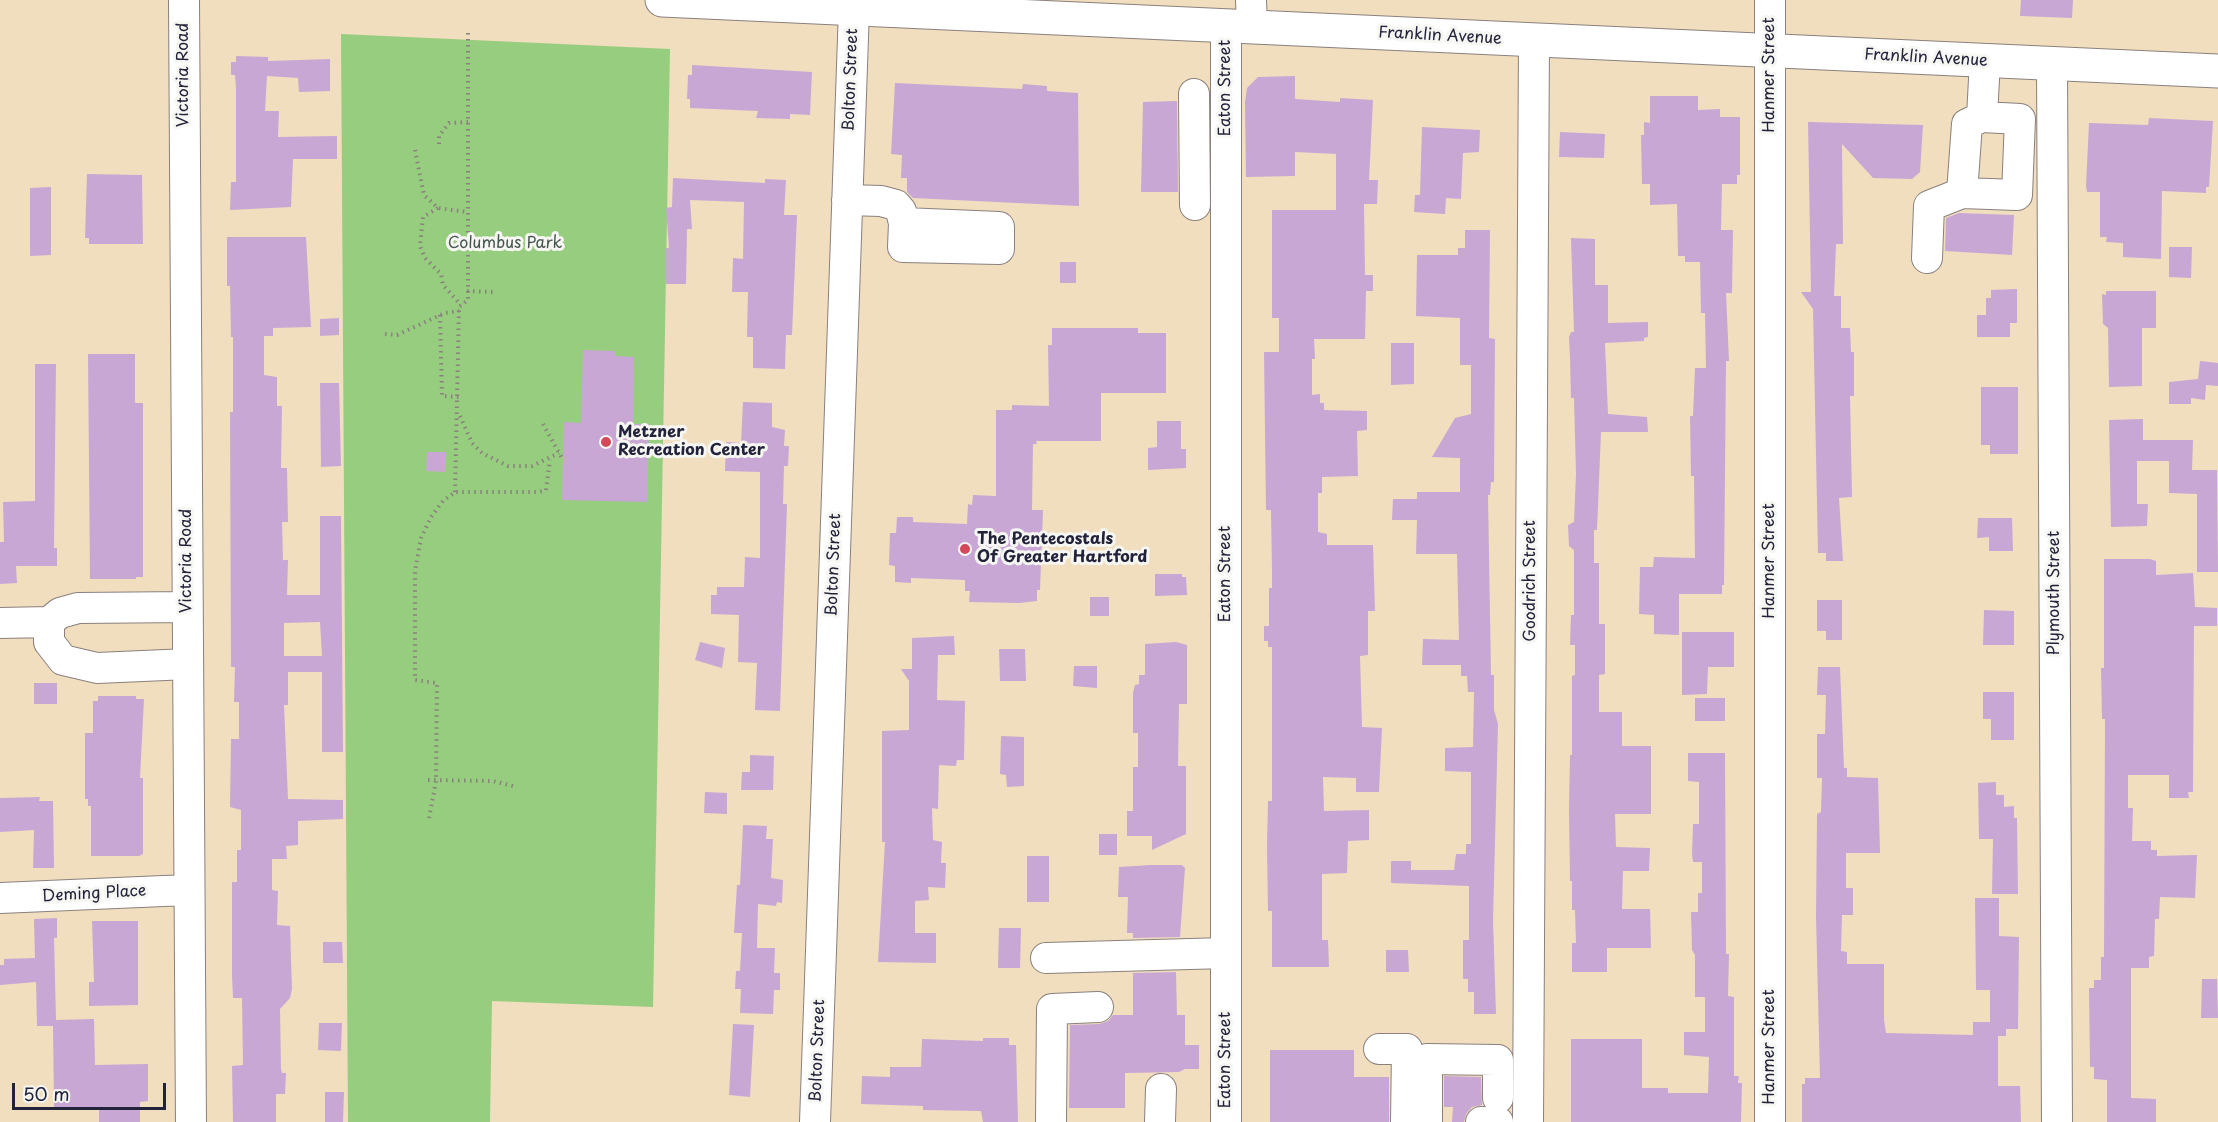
<!DOCTYPE html>
<html>
<head>
<meta charset="utf-8">
<style>
  body { margin:0 }
  #map { position:relative; width:2218px; height:1122px; overflow:hidden; background:#f1debf; font-family:"Playpen Sans",sans-serif }
  canvas { display:block }
  .scale { position:absolute; left:12px; top:1083px; width:154px; height:27px; box-sizing:border-box; border:3px solid #22223b; border-top:0; padding-left:8px; font-size:18px; line-height:21px; white-space:nowrap; color:#22223b; -webkit-text-stroke:4px #f6f6f2; paint-order:stroke }
</style>
</head>
<body>
<div id="map">
<canvas width="2218" height="1122"></canvas>
<div class="scale">50 m</div>
</div>
<script>
const g = document.querySelector('canvas').getContext('2d');
g.lineJoin = 'round';
function paint(path, color) { g.fillStyle = color; g.fill(path, 'evenodd'); }
const shape = rows => new Path2D(rows.map(r => 'M' + r).join(''));
function strokePath(path, color, width, dash) { g.strokeStyle = color; g.lineWidth = width; g.lineCap = dash ? 'butt' : 'round'; g.setLineDash(dash || []); g.stroke(path); }
function drawText(font, color, halo, rows, align = 'center') {
  g.font = font + ' "Playpen Sans",sans-serif'; g.lineWidth = 6; g.setLineDash([]); g.textBaseline = 'middle'; g.strokeStyle = halo; g.fillStyle = color; for (const [text, x, y, turn = 0] of rows) {
    g.save(); g.translate(x, y); g.rotate((+turn || 0) * Math.PI / 180); g.textAlign = isNaN(turn) ? turn : align; if (halo) g.strokeText(text, 0, 0); g.fillText(text, 0, 0); g.restore();
  }
}
paint(shape([
  [341,34,670,49,653,1007,492,1001,490,1122,348,1122]
]), '#97cd7f');
paint(shape([
  [2021,0,2073,0,2072,18,2020,16],
  [236,56,268,57,268,61,330,59,330,91,299,92,298,78,267,76,265,111,279,111,278,137,337,136,337,159,293,159,291,207,230,210,231,182,236,182,236,88,235,75,231,75,231,62,236,62],
  [692,65,812,72,810,115,790,114,790,119,756,118,758,111,690,108,690,99,687,99,688,75,692,75],
  [1295,76,1295,99,1340,102,1340,98,1373,100,1369,180,1378,180,1377,204,1364,204,1365,275,1373,275,1373,291,1366,291,1365,339,1314,339,1315,359,1312,359,1312,395,1320,394,1320,403,1324,403,1324,410,1367,411,1367,430,1357,431,1358,476,1322,477,1322,493,1318,493,1318,532,1327,534,1327,545,1373,545,1375,611,1368,611,1368,655,1360,656,1362,727,1382,728,1379,792,1356,792,1356,778,1323,777,1324,811,1369,810,1369,840,1348,841,1347,873,1322,874,1322,940,1328,940,1329,967,1272,967,1272,911,1268,911,1267,846,1268,801,1272,801,1272,647,1268,647,1268,641,1264,641,1264,626,1269,626,1269,588,1272,588,1272,572,1271,510,1266,510,1264,352,1279,352,1279,318,1272,318,1272,210,1336,210,1336,154,1295,152,1295,176,1246,177,1245,102,1247,88,1258,77],
  [895,83,1022,89,1023,84,1047,86,1047,91,1078,93,1079,206,913,198,907,192,907,178,901,178,902,155,891,154],
  [1650,96,1698,96,1698,110,1720,109,1720,117,1740,117,1740,175,1737,175,1737,184,1722,184,1721,230,1733,230,1732,293,1726,293,1729,361,1726,361,1724,585,1722,585,1722,594,1679,594,1679,635,1654,634,1654,615,1639,614,1640,567,1653,567,1654,557,1695,558,1694,476,1691,476,1690,416,1693,416,1695,368,1706,368,1705,313,1701,313,1700,262,1685,262,1685,256,1678,256,1677,204,1650,205,1650,184,1642,184,1641,135,1644,135,1644,122,1650,123],
  [1177,101,1178,192,1141,192,1143,102],
  [2149,118,2213,121,2209,187,2206,187,2206,193,2162,191,2161,259,2123,257,2123,243,2106,242,2107,237,2100,237,2100,192,2087,192,2086,186,2089,123,2148,125],
  [1808,122,1923,125,1920,172,1912,179,1873,178,1842,144,1843,244,1836,244,1834,296,1841,296,1841,328,1850,328,1851,352,1854,352,1854,396,1850,396,1852,497,1839,498,1843,561,1826,561,1826,553,1818,553,1813,309,1801,292,1811,292],
  [1422,127,1480,130,1479,152,1463,153,1461,199,1446,198,1445,214,1414,212,1415,195,1420,195],
  [1560,132,1605,134,1604,158,1559,157],
  [87,174,142,175,143,244,89,244,89,238,85,238],
  [673,178,765,183,765,179,786,180,784,215,797,215,792,335,786,335,785,369,753,368,753,337,747,337,748,292,732,292,733,258,743,259,744,202,690,200,692,229,687,229,686,284,666,284,666,248,669,248,666,208,672,207],
  [51,187,51,255,30,256,30,188],
  [1959,213,2014,215,2012,255,1945,251,1946,218],
  [1465,230,1490,230,1489,338,1495,339,1494,482,1491,482,1490,495,1488,495,1491,675,1494,675,1494,710,1498,724,1493,920,1496,1014,1474,1014,1474,992,1468,992,1468,979,1463,979,1463,940,1469,940,1469,886,1391,883,1391,861,1411,861,1411,870,1454,870,1456,854,1466,854,1466,844,1471,844,1471,772,1445,771,1445,748,1473,747,1474,692,1468,692,1467,676,1461,676,1461,665,1422,665,1423,639,1459,640,1457,554,1416,554,1417,520,1392,520,1393,499,1417,499,1417,492,1460,492,1460,458,1432,457,1455,418,1471,414,1471,365,1460,365,1460,318,1416,316,1417,255,1458,255,1458,248,1465,248],
  [227,237,306,237,311,327,273,328,273,336,264,336,264,375,277,377,277,406,282,406,281,468,287,468,288,522,282,522,283,560,288,560,287,595,320,595,320,516,341,516,343,752,322,752,322,672,288,672,288,705,284,705,288,799,343,800,343,819,298,821,298,845,286,846,287,859,272,859,272,890,278,891,277,925,290,926,292,989,290,998,280,1009,281,1069,282,1073,286,1073,285,1094,276,1094,276,1122,233,1122,232,1066,243,1065,242,998,233,998,232,975,232,882,237,882,237,850,241,850,241,810,230,807,231,739,239,739,239,702,234,702,235,667,231,667,230,412,233,412,233,337,231,337,230,286,227,286],
  [320,622,322,656,284,656,284,623],
  [1571,238,1595,239,1595,285,1608,285,1608,323,1648,322,1648,337,1644,338,1644,341,1605,343,1608,414,1647,417,1648,432,1601,432,1597,530,1594,530,1594,563,1599,563,1599,624,1605,624,1605,674,1599,675,1599,712,1622,712,1622,746,1651,746,1651,814,1615,814,1616,847,1650,848,1649,871,1623,871,1622,909,1650,909,1651,948,1607,948,1607,972,1572,972,1572,943,1576,943,1575,910,1572,910,1572,881,1570,881,1569,809,1570,755,1572,755,1572,676,1575,675,1575,645,1570,645,1571,615,1574,615,1574,550,1569,546,1568,525,1574,522,1576,474,1574,398,1571,398,1570,357,1569,337,1571,332,1574,332],
  [2169,247,2192,247,2191,278,2169,277],
  [1060,262,1076,262,1076,283,1060,283],
  [2017,289,2017,323,2010,323,2010,337,1977,337,1977,315,1986,315,1986,298,1991,298,1991,290],
  [2106,291,2156,291,2156,328,2142,328,2142,386,2109,387,2108,328,2103,324,2102,294,2106,295],
  [339,318,339,335,320,336,320,319],
  [1052,328,1138,328,1138,333,1166,333,1166,393,1101,393,1101,441,1036,441,1037,444,1033,444,1032,510,1043,510,1040,590,1037,590,1037,601,1019,603,969,602,970,591,965,591,965,580,911,578,911,583,895,582,895,566,889,565,890,533,896,533,897,517,913,517,913,522,967,524,968,504,972,505,973,495,996,496,996,410,1012,410,1012,405,1049,406,1048,345,1052,345],
  [1391,343,1414,343,1414,384,1391,385],
  [583,350,615,351,615,356,634,357,633,424,649,424,647,502,562,500,564,422,581,423],
  [88,354,135,354,135,403,143,403,143,577,136,577,136,579,90,579],
  [2200,361,2218,363,2218,386,2206,385,2205,400,2191,398,2191,404,2169,404,2169,382,2198,379],
  [35,364,56,364,54,548,57,548,57,566,16,566,17,583,0,584,0,542,4,542,3,502,35,501],
  [320,383,339,383,341,466,321,467],
  [1981,387,2018,387,2018,454,1990,454,1990,445,1981,445],
  [743,402,772,403,772,427,785,430,784,446,789,446,788,466,784,466,783,504,787,504,780,711,755,710,757,663,738,662,739,615,711,614,711,595,717,595,717,587,744,587,745,557,760,558,760,472,725,471,726,442,741,443],
  [2143,419,2143,440,2193,440,2192,470,2217,470,2218,572,2197,572,2197,494,2169,493,2169,461,2137,461,2137,504,2148,504,2147,526,2111,527,2109,420],
  [1157,421,1181,421,1181,449,1186,449,1186,468,1148,470,1148,448,1157,447],
  [427,452,446,452,446,472,426,471],
  [1978,518,2012,518,2013,551,1989,551,1989,537,1977,538],
  [2104,559,2150,559,2156,561,2156,575,2193,573,2195,607,2217,608,2217,626,2194,626,2193,792,2188,792,2189,798,2169,798,2169,775,2128,775,2128,808,2133,808,2132,841,2151,841,2151,850,2157,850,2157,856,2197,855,2195,898,2160,897,2159,919,2155,919,2154,956,2149,957,2149,968,2131,968,2131,1098,2156,1099,2156,1122,2107,1122,2107,1080,2094,1079,2094,1067,2090,1067,2089,988,2094,988,2094,980,2101,980,2101,957,2104,957,2105,719,2102,719,2101,668,2104,668],
  [1155,574,1182,574,1182,577,1186,577,1187,595,1155,596],
  [1090,597,1109,597,1109,616,1090,616],
  [1817,600,1842,600,1842,640,1826,640,1826,631,1817,631],
  [1984,610,2014,611,2014,645,1983,645],
  [1682,632,1734,632,1734,667,1708,667,1707,694,1682,695],
  [954,636,955,655,938,655,937,700,965,701,964,760,957,760,956,766,939,765,938,809,932,808,933,840,942,842,941,863,946,863,945,888,928,887,929,900,915,901,915,933,936,933,936,963,878,962,885,842,882,842,882,731,909,730,909,681,901,669,912,669,912,638],
  [700,642,725,648,722,668,695,660],
  [1176,642,1187,645,1187,704,1179,704,1178,766,1186,766,1186,834,1152,850,1152,836,1127,836,1127,811,1133,811,1133,767,1138,767,1138,733,1133,733,1133,693,1135,685,1139,684,1139,675,1145,675,1145,644],
  [999,649,1025,649,1026,681,1000,681],
  [1074,666,1097,666,1097,688,1073,686],
  [1818,667,1840,667,1844,768,1847,768,1847,777,1878,778,1880,853,1846,853,1846,888,1853,888,1853,915,1842,915,1841,951,1847,952,1847,964,1884,964,1884,1020,1886,1033,1973,1035,1973,1022,1990,1022,1990,990,1976,990,1975,898,1999,898,1999,936,2019,937,2018,1029,2006,1029,2006,1036,1998,1036,1998,1086,2020,1086,2021,1122,1802,1122,1802,1084,1805,1084,1805,1078,1820,1078,1816,916,1817,814,1821,812,1822,778,1817,778,1817,734,1825,734,1826,695,1817,695],
  [34,683,57,683,57,704,34,704],
  [1983,692,2014,692,2014,740,1991,740,1991,719,1983,719],
  [98,696,136,696,136,699,144,699,140,778,143,778,143,854,139,856,91,856,91,806,88,806,88,799,85,799,85,733,93,733,93,701,98,701],
  [1695,698,1725,698,1725,721,1695,721],
  [1001,736,1024,737,1024,786,1007,787,1006,775,1000,774],
  [1688,753,1725,753,1726,954,1729,954,1728,996,1734,997,1734,1076,1739,1076,1738,1083,1742,1083,1741,1122,1571,1122,1571,1039,1642,1039,1642,1088,1668,1088,1668,1093,1708,1093,1709,1057,1684,1055,1684,1032,1705,1032,1705,997,1695,997,1695,955,1692,950,1691,912,1698,912,1698,893,1702,893,1702,862,1693,862,1692,855,1693,824,1699,824,1699,782,1688,781],
  [750,755,774,756,773,790,741,790,742,772,750,772],
  [1996,782,1996,795,2004,795,2004,807,2014,806,2014,818,2017,818,2018,894,1992,894,1993,839,1979,839,1978,783],
  [705,792,727,793,727,814,704,813],
  [40,797,39,801,53,801,54,868,33,868,34,830,0,832,0,798],
  [743,825,767,826,766,839,773,839,771,878,783,880,782,903,777,902,776,906,758,904,757,948,775,948,774,973,780,973,780,990,774,990,773,1014,740,1013,741,989,735,989,736,971,740,971,742,933,734,933,737,885,740,885],
  [1099,834,1117,834,1117,855,1099,855],
  [1027,856,1049,856,1049,902,1027,902],
  [1151,865,1182,865,1185,868,1180,937,1133,938,1133,933,1127,933,1128,897,1118,897,1119,867],
  [57,918,57,938,54,938,56,1020,94,1019,95,1065,148,1064,148,1101,140,1102,140,1122,99,1122,99,1108,54,1107,53,1026,37,1026,36,982,0,985,0,965,4,965,4,959,35,958,34,919],
  [92,921,138,921,138,1005,89,1006,89,982,94,982],
  [999,928,1021,928,1020,968,998,968],
  [323,942,342,942,343,963,323,963],
  [1386,950,1408,950,1409,972,1386,972],
  [1176,972,1177,1015,1185,1015,1185,1045,1199,1045,1199,1069,1185,1069,1179,1072,1125,1073,1125,1108,1069,1108,1070,1025,1099,1024,1108,1021,1113,1015,1133,1015,1133,973],
  [2202,979,2217,979,2218,1018,2201,1018],
  [319,1023,342,1023,341,1051,318,1050],
  [733,1024,754,1025,750,1097,729,1095],
  [983,1038,1009,1038,1009,1045,1016,1045,1018,1122,983,1122,981,1111,923,1110,923,1106,861,1104,862,1076,890,1077,890,1067,921,1067,922,1039,983,1041],
  [1270,1050,1354,1050,1354,1077,1389,1077,1389,1122,1270,1122],
  [1444,1076,1481,1077,1482,1105,1472,1107,1466,1114,1464,1122,1452,1122,1453,1107,1444,1107],
  [325,1092,344,1092,343,1122,325,1122]
]), '#c8a7d5');
const minor = shape([
  [184,0,191,1122],
  [1251,0,1252,27],
  [1226,26,1226,1122],
  [2052,63,2057,1122],
  [1194,94,1195,205],
  [1982,117,1985,60],
  [847,200,881,201,896,205,901,211,904,223,903,247,999,249,999,227,904,223],
  [1927,258,1929,206,1962,193,2017,195,2020,119,1982,117,1967,124,1962,193],
  [49,622,49,642,63,660,97,668,188,664],
  [0,623,49,622,60,613,78,608,187,607],
  [0,898,187,890],
  [1046,958,1226,953],
  [1379,1049,1407,1049,1406,1122],
  [815,1122,854,9],
  [1051,1122,1052,1009,1098,1007],
  [1160,1122,1161,1089],
  [1427,1122,1427,1059,1498,1060,1498,1098],
  [1481,1122,1498,1122],
  [1528,1122,1534,40],
  [1770,1122,1770,0]
]);
const major = shape([
  [662,0,2218,71]
]);
strokePath(minor, '#8a807d', 32);
strokePath(major, '#8a807d', 35);
strokePath(shape([
  [439,144,439,136,449,123,468,122],
  [415,150,424,195,438,208,468,212],
  [438,208,423,217,420,246,425,258,441,274,443,285,461,305],
  [467,291,496,292],
  [440,315,442,396,459,397],
  [385,334,397,335,445,313,459,311],
  [460,416,472,443,482,453,508,466,532,466,559,453],
  [543,424,563,460],
  [455,492,459,307,468,300,468,29],
  [428,780,493,781,513,786],
  [429,818,436,781,437,683,415,680,415,571,421,538,431,517,443,501,455,492,539,492,546,490,550,460]
]), '#8a807d', 4, [1.5, 4.5]);
strokePath(minor, '#fff', 30);
strokePath(major, '#fff', 33);
for (const [x, y, r, color] of [
  [606,442,6,"#d1495b"],
  [965,549,6,"#d1495b"]
]) { const dot = new Path2D(); dot.arc(x, y, r, 0, 2 * Math.PI); g.fillStyle = color; g.fill(dot); strokePath(dot, '#f6f6f2', 2); }
drawText('16px', '#22223b', '#f6f6f2', [
  ["Franklin Avenue",1440,36,3],
  ["Franklin Avenue",1926,58,3],
  ["Victoria Road",184,75,-90],
  ["Hanmer Street",1770,75,-90],
  ["Bolton Street",851,80,-88],
  ["Eaton Street",1226,88,-90],
  ["Victoria Road",187,561,-90],
  ["Hanmer Street",1770,561,-90],
  ["Bolton Street",834,565,-88],
  ["Eaton Street",1226,574,-90],
  ["Goodrich Street",1531,581,-90],
  ["Plymouth Street",2055,593,-90],
  ["Deming Place",94,894,-3],
  ["Hanmer Street",1770,1047,-90],
  ["Bolton Street",818,1051,-88],
  ["Eaton Street",1226,1060,-90]
]);
drawText('16px', '#45554f', '#f6f6f2', [
  ["Columbus Park",505,244]
]);
drawText('bold 16px', '#22223b', '#f6f6f2', [
  ["Metzner",618,433],
  ["Recreation Center",618,451],
  ["The Pentecostals",977,540],
  ["Of Greater Hartford",977,558]
], 'left');
</script>
</body>
</html>
